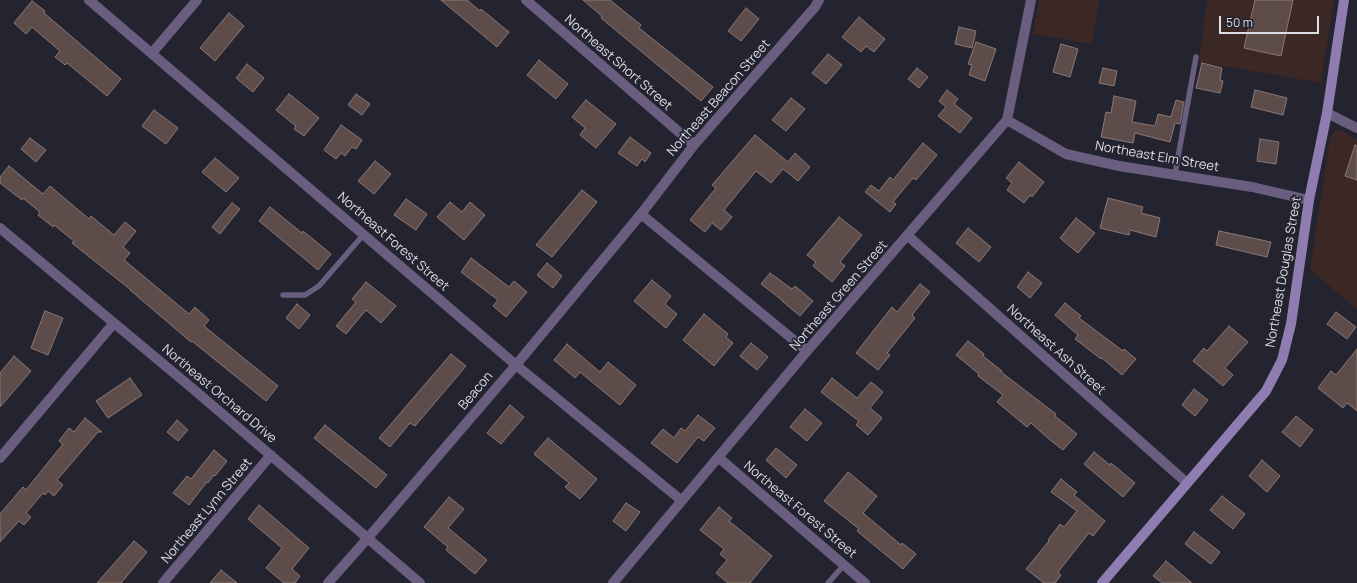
<!DOCTYPE html>
<html>
<head>
<meta charset="utf-8">
<style>
  body { margin:0 }
  #map { position:relative; width:1357px; height:583px; overflow:hidden; background:#242431; font-family:Manrope,sans-serif }
  canvas { display:block }
  .scale { position:absolute; left:1219px; top:16px; width:100px; height:18px; box-sizing:border-box; border:2px solid #dcdde5; border-top:0; padding-left:5px; font-size:12px; line-height:14px; white-space:nowrap; color:#dcdde5; -webkit-text-stroke:3px #242431; paint-order:stroke }
</style>
</head>
<body>
<div id="map">
<canvas width="1357" height="583"></canvas>
<div class="scale">50 m</div>
</div>
<script>
const g = document.querySelector('canvas').getContext('2d');
g.lineJoin = 'round';
function paint(path, color) { g.fillStyle = color; g.fill(path, 'evenodd'); }
const shape = rows => new Path2D(rows.map(r => 'M' + r).join(''));
function strokePath(path, color, width, dash) { g.strokeStyle = color; g.lineWidth = width; g.lineCap = dash ? 'butt' : 'round'; g.setLineDash(dash || []); g.stroke(path); }
function drawText(font, color, halo, rows, align = 'center') {
  g.font = font + ' Manrope,sans-serif'; g.lineWidth = 3.5; g.setLineDash([]); g.textBaseline = 'middle'; g.strokeStyle = halo; g.fillStyle = color; for (const [text, x, y, turn = 0] of rows) {
    g.save(); g.translate(x, y); g.rotate((+turn || 0) * Math.PI / 180); g.textAlign = isNaN(turn) ? turn : align; if (halo) g.strokeText(text, 0, 0); g.fillText(text, 0, 0); g.restore();
  }
}
paint(shape([
  [1039,0,1099,0,1092,44,1033,34],
  [1207,0,1334,0,1321,83,1199,62],
  [1335,130,1341,131,1357,139,1357,309,1310,270,1330,138]
]), '#3b2724');
const building = shape([
  [441,0,467,0,480,11,481,9,509,32,497,47,441,0],
  [583,0,610,0,641,25,639,28,713,87,701,101,601,18,602,16,583,0],
  [1255,0,1293,0,1281,56,1244,48,1255,0],
  [32,1,45,11,44,13,121,79,107,96,67,63,65,65,55,57,60,51,32,27,26,34,14,23,32,1],
  [746,8,759,19,741,41,728,31,746,8],
  [229,13,244,26,215,61,200,48,229,13],
  [859,17,885,39,874,52,866,46,861,52,842,37,859,17],
  [959,27,976,31,972,48,955,44,959,27],
  [976,42,996,49,985,81,969,75,972,65,968,64,976,42],
  [1061,44,1078,49,1070,77,1053,72,1061,44],
  [828,54,842,65,826,84,812,73,828,54],
  [539,60,568,84,556,99,527,75,539,60],
  [1202,63,1222,68,1220,80,1223,81,1220,93,1196,88,1202,63],
  [247,64,264,78,253,92,236,78,247,64],
  [917,68,928,77,919,88,908,79,917,68],
  [1103,68,1117,71,1114,86,1099,83,1103,68],
  [947,90,958,99,954,104,972,118,960,133,938,116,946,107,939,101,947,90],
  [1255,90,1287,98,1283,115,1251,107,1255,90],
  [289,94,319,118,304,136,294,129,296,126,276,110,289,94],
  [356,94,370,104,362,115,348,105,356,94],
  [1114,96,1136,101,1132,122,1155,126,1158,114,1171,117,1176,100,1184,102,1180,124,1175,123,1170,142,1135,133,1133,143,1101,137,1106,112,1111,113,1114,96],
  [791,98,805,109,786,131,772,120,791,98],
  [586,100,616,124,596,148,580,135,585,128,572,117,586,100],
  [154,110,178,128,166,144,142,126,154,110],
  [341,125,362,140,356,149,352,147,345,156,341,153,336,159,324,150,341,125],
  [755,135,788,162,795,153,810,167,798,181,783,169,771,183,756,171,724,210,732,217,721,230,712,223,705,232,690,220,716,188,712,185,755,135],
  [630,137,651,153,645,162,642,159,637,166,618,153,630,137],
  [30,138,46,150,36,162,21,149,30,138],
  [1260,139,1279,142,1276,164,1257,161,1260,139],
  [923,143,937,155,916,180,913,178,893,202,896,204,890,212,865,192,871,185,879,191,890,177,893,180,923,143],
  [1355,145,1357,146,1357,180,1345,176,1355,145],
  [215,158,239,178,226,192,202,172,215,158],
  [375,161,391,174,374,194,358,181,375,161],
  [1019,162,1044,182,1032,197,1030,195,1024,203,1007,190,1012,183,1006,178,1019,162],
  [9,166,43,194,50,186,89,219,91,216,114,235,125,222,136,231,123,247,130,253,124,260,189,314,195,307,209,320,204,326,278,386,266,401,192,341,191,342,130,290,131,290,72,243,74,241,54,225,53,227,38,215,40,212,23,198,22,200,0,183,0,177,9,166],
  [582,190,597,202,552,257,536,245,582,190],
  [1108,198,1143,207,1141,213,1160,218,1156,237,1130,230,1129,235,1100,228,1108,198],
  [406,199,427,214,416,230,394,215,406,199],
  [450,202,462,212,470,202,485,215,464,240,437,217,450,202],
  [232,203,240,209,220,234,212,227,232,203],
  [270,207,302,233,303,231,331,254,318,270,259,221,270,207],
  [839,217,862,235,840,262,845,266,832,282,813,266,816,262,807,255,839,217],
  [1076,218,1095,233,1078,253,1060,238,1076,218],
  [968,228,991,247,979,262,956,243,968,228],
  [1219,231,1271,242,1267,257,1216,245,1219,231],
  [471,258,509,287,514,281,527,292,506,317,493,306,498,300,461,272,471,258],
  [547,263,562,276,553,288,537,275,547,263],
  [1028,272,1042,283,1030,298,1017,287,1028,272],
  [770,273,792,289,795,286,813,301,800,316,782,301,782,300,761,284,770,273],
  [652,280,671,296,665,304,677,314,666,328,634,301,652,280],
  [366,282,396,306,381,323,366,310,346,334,336,326,356,302,352,299,366,282],
  [920,284,930,292,912,315,915,318,887,353,890,355,878,370,856,353,892,307,897,312,920,284],
  [1065,303,1081,316,1079,318,1123,351,1124,349,1136,359,1122,375,1102,358,1101,359,1075,339,1078,335,1055,315,1065,303],
  [297,304,310,315,299,329,286,318,297,304],
  [45,311,63,318,48,355,31,348,45,311],
  [1336,312,1356,327,1347,339,1327,324,1336,312],
  [704,314,728,334,726,337,733,343,714,366,683,340,704,314],
  [1229,326,1248,342,1225,368,1233,375,1223,386,1193,361,1204,348,1207,351,1229,326],
  [968,341,984,354,983,356,1002,371,1001,372,1056,414,1055,416,1077,434,1063,450,1050,440,1031,423,1027,427,997,402,1003,395,978,376,979,374,956,355,968,341],
  [751,343,768,357,757,370,740,356,751,343],
  [567,344,600,372,608,362,636,385,620,405,580,372,575,378,554,360,567,344],
  [1357,349,1357,411,1347,403,1343,408,1318,388,1331,371,1336,375,1357,349],
  [451,354,466,366,415,426,410,423,390,447,379,438,451,354],
  [14,356,31,371,0,407,0,373,14,356],
  [130,378,142,395,108,418,96,401,130,378],
  [832,378,857,398,871,382,883,392,870,408,882,418,868,435,856,425,859,421,821,392,832,378],
  [1194,389,1208,400,1195,416,1182,405,1194,389],
  [510,405,524,417,501,444,487,433,510,405],
  [805,409,822,423,807,441,790,427,805,409],
  [698,415,715,428,704,441,698,437,677,463,651,443,663,429,674,438,681,428,685,431,698,415],
  [1296,416,1313,430,1300,447,1282,432,1296,416],
  [85,418,102,432,98,432,57,480,63,485,54,496,48,491,45,495,43,493,26,513,31,517,24,525,19,521,0,542,0,514,23,487,26,490,63,444,59,441,69,428,74,432,85,418],
  [177,420,188,430,178,441,167,432,177,420],
  [325,425,387,475,376,488,314,438,325,425],
  [548,438,597,479,580,499,565,487,569,483,534,454,548,438],
  [776,448,797,465,786,478,766,460,776,448],
  [214,450,227,461,215,476,214,475,208,483,207,482,189,505,173,493,187,476,191,479,214,450],
  [1094,452,1110,465,1111,463,1135,483,1123,497,1084,464,1094,452],
  [1262,460,1280,476,1267,492,1249,476,1262,460],
  [848,472,877,496,863,513,901,545,902,543,916,554,903,569,857,531,859,529,824,501,848,472],
  [1061,479,1077,492,1074,495,1105,521,1093,536,1089,533,1058,572,1061,575,1055,583,1044,583,1026,569,1049,541,1048,540,1060,524,1064,527,1077,511,1051,492,1061,479],
  [1222,496,1245,514,1233,529,1210,510,1222,496],
  [449,497,464,509,448,528,487,560,475,574,446,550,448,547,424,527,449,497],
  [626,503,640,512,626,531,613,521,626,503],
  [259,505,309,548,292,569,300,576,295,583,284,583,266,568,282,548,248,519,259,505],
  [719,507,732,518,729,521,772,556,750,583,728,583,716,573,727,560,720,554,724,549,700,530,719,507],
  [1194,532,1220,552,1211,564,1185,544,1194,532],
  [134,541,147,552,121,583,97,583,134,541],
  [1166,561,1192,583,1162,583,1153,576,1166,561],
  [221,570,237,583,210,583,221,570]
]);
paint(building, '#5d4c49');
strokePath(building, '#8a7875', 1);
strokePath(shape([
  [1175,174,1196,57],
  [283,295,305,295,319,286,364,234],
  [828,583,844,565]
]), '#695e7f', 5.5);
strokePath(shape([
  [89,0,516,365,681,500],
  [526,0,694,145],
  [152,53,197,0],
  [1327,113,1357,128],
  [1007,120,1066,154,1119,166,1252,187,1309,200],
  [641,214,807,351],
  [0,228,192,388,420,583],
  [908,236,1187,483],
  [718,457,865,583],
  [0,458,114,323],
  [163,583,271,455],
  [328,583,367,539,516,365,641,214,694,145,815,7,819,0],
  [613,583,807,351,1007,120,1031,0]
]), '#695e7f', 10);
strokePath(shape([
  [1102,583,1266,391,1282,360,1291,324,1309,200,1327,113,1344,0]
]), '#8f7db2', 10);
drawText('13px', '#dcdde5', '#242431', [
  ["Northeast Short Street",618,63,41],
  ["Northeast Beacon Street",719,98,-49],
  ["Northeast Elm Street",1157,157,10],
  ["Northeast Forest Street",393,242,41],
  ["Northeast Douglas Street",1284,272,-80],
  ["Northeast Green Street",839,296,-49],
  ["Northeast Ash Street",1056,350,42],
  ["Beacon",476,391,-50],
  ["Northeast Orchard Drive",219,394,40],
  ["Northeast Forest Street",800,510,40],
  ["Northeast Lynn Street",207,511,-50]
]);
</script>
</body>
</html>
